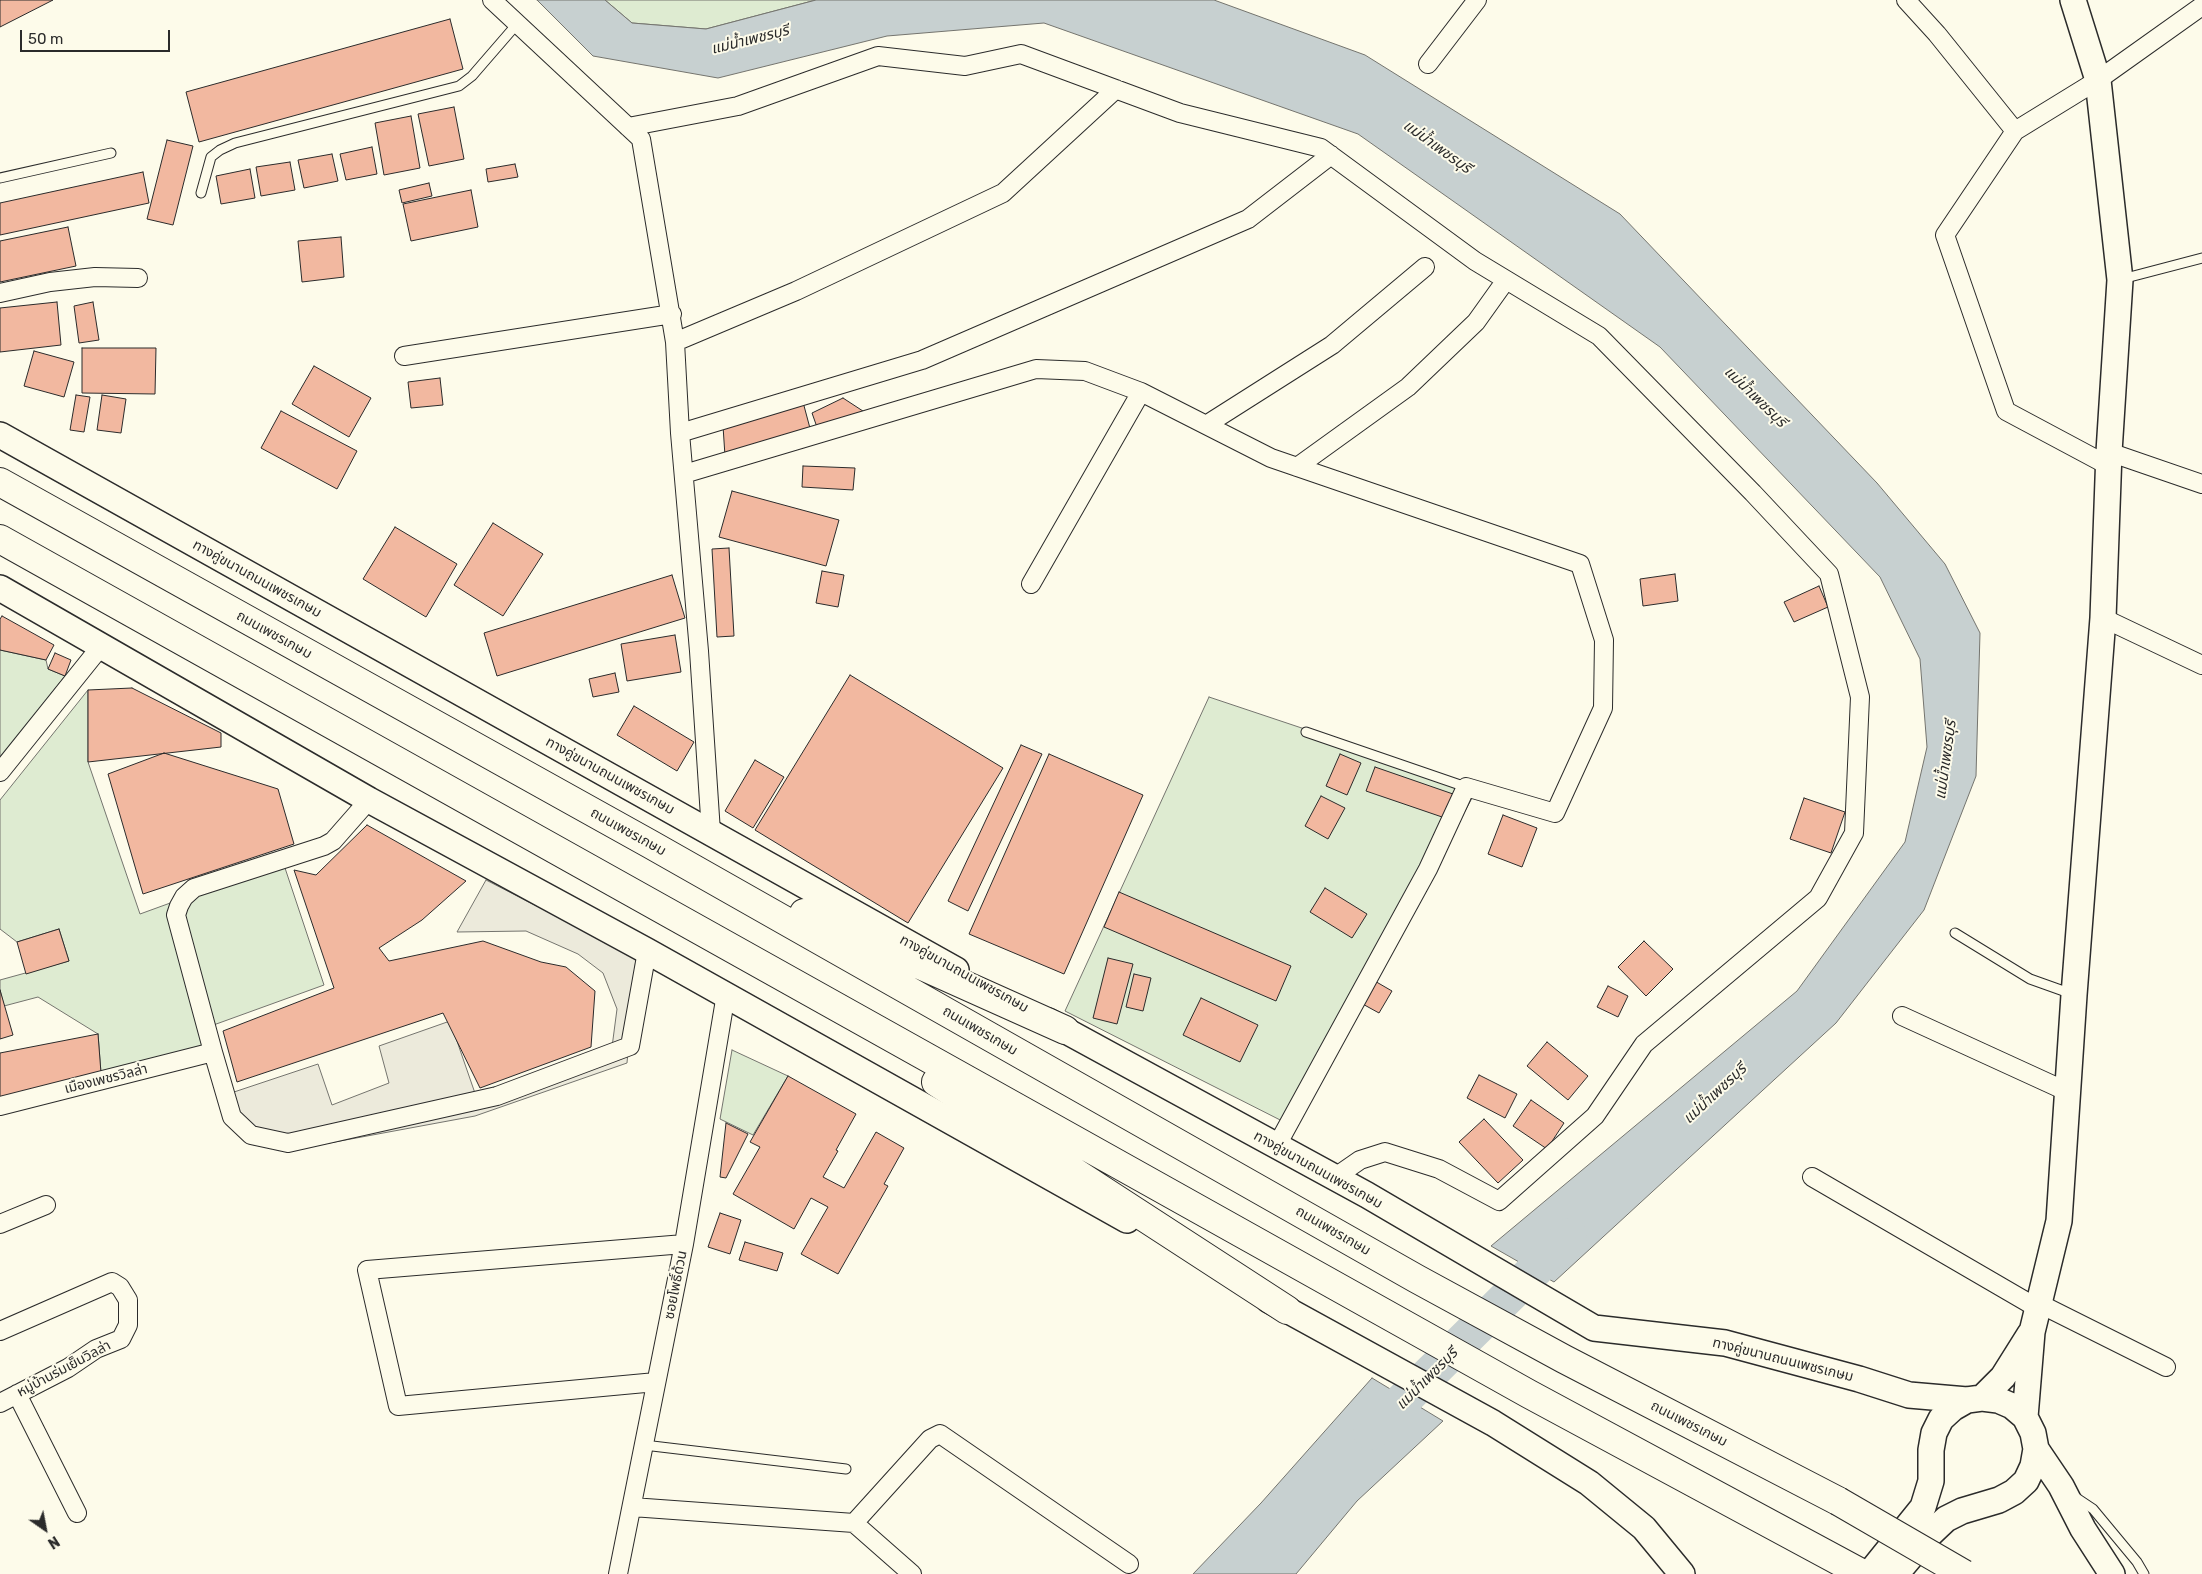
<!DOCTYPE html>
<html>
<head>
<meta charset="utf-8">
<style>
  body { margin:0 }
  #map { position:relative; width:2202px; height:1574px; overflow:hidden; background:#fdfbea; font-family:Rubik,sans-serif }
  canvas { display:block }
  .north { position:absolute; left:20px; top:1504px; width:50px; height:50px; -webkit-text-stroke:4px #fdfbea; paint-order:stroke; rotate:147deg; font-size:14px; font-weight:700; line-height:20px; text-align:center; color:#2b2b2b }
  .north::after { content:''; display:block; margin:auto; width:18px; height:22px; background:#2b2b2b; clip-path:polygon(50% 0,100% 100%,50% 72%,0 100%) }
  .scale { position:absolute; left:20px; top:30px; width:150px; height:22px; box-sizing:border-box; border:2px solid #2b2b2b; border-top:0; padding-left:6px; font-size:15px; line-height:18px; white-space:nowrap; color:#2b2b2b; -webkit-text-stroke:4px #fdfbea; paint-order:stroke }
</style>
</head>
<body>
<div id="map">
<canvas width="2202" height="1574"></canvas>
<div class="north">N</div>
<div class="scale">50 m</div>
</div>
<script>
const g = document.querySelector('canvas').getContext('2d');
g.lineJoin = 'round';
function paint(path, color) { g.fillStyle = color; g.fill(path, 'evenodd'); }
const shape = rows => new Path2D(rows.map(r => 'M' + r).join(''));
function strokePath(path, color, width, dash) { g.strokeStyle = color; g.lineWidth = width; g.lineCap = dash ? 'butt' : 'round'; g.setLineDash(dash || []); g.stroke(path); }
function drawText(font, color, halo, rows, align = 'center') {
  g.font = font + ' Rubik,"Noto Sans Thai",sans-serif'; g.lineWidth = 4; g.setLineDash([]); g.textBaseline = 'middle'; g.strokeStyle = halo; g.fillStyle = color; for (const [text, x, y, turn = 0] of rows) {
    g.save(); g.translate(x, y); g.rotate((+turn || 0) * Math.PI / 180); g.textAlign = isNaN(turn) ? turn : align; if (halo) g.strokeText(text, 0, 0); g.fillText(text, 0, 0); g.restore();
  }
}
const green = shape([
  [605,0,816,0,706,29,632,23,605,0],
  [0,650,46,660,48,669,65,676,0,759,0,650],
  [88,690,88,762,140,914,283,862,324,985,208,1027,217,1055,101,1073,98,1034,38,997,4,1006,0,990,0,980,69,961,59,929,17,942,0,929,0,800,88,690],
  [1209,697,1478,787,1294,1127,1065,1011,1209,697],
  [732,1050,788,1076,753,1135,720,1119,732,1050]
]);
paint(green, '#deebd1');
strokePath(green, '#74746e', 1);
const parking = shape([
  [486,880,636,957,627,1063,475,1116,286,1151,250,1144,231,1093,318,1064,332,1105,389,1083,379,1046,450,1021,477,1099,612,1047,617,1009,603,973,578,954,526,931,457,932,486,880]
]);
paint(parking, '#eceadb');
strokePath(parking, '#74746e', 1);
const water = shape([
  [537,0,605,0,632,23,706,29,816,0,1214,0,1365,55,1620,214,1877,483,1945,564,1980,633,1976,776,1924,910,1836,1023,1554,1282,1491,1246,1797,991,1905,842,1927,747,1920,659,1880,577,1660,347,1358,134,1044,23,887,36,718,78,593,56,537,0],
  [1372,1378,1443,1421,1357,1501,1296,1574,1193,1574,1261,1503,1372,1378]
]);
paint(water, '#c7d0d0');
strokePath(water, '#74746e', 1);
strokePath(shape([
  [1371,1432,1569,1236]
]), '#c7d0d0', 36);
const building = shape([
  [0,0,53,0,0,27,0,0],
  [450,19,463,69,199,142,186,92,450,19],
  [454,107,464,159,429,166,418,114,454,107],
  [411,116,420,168,384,175,375,123,411,116],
  [167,140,193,146,173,225,147,219,167,140],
  [372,147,377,174,346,180,340,154,372,147],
  [332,154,338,181,304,188,298,160,332,154],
  [290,162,295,190,261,196,256,167,290,162],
  [515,164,518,177,488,182,486,169,515,164],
  [250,169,255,198,221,204,216,176,250,169],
  [143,172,149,203,0,235,0,203,143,172],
  [429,183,432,196,402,203,399,190,429,183],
  [471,190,478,227,411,241,403,204,471,190],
  [68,227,76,266,0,282,0,241,68,227],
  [341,237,344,277,302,282,298,241,341,237],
  [57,302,61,345,0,352,0,308,57,302],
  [93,302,99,340,79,343,74,306,93,302],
  [82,348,156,348,155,394,82,393,82,348],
  [34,351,74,362,64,397,24,386,34,351],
  [314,366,371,398,349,437,292,404,314,366],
  [440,378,443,405,411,408,408,382,440,378],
  [76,395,90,397,84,432,70,430,76,395],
  [102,395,126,399,121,433,97,430,102,395],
  [843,398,869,415,818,430,812,413,843,398],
  [803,402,811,432,725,456,723,426,803,402],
  [281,411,357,451,337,489,261,448,281,411],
  [803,466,855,468,853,490,802,487,803,466],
  [732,491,839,520,826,566,719,537,732,491],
  [493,523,543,554,503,616,454,585,493,523],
  [395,527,457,564,426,617,363,579,395,527],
  [729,548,734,636,717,637,712,549,729,548],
  [822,571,844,575,838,607,816,603,822,571],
  [1675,574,1678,601,1643,606,1640,579,1675,574],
  [672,575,685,618,497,676,484,633,672,575],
  [1819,586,1828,607,1794,622,1784,602,1819,586],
  [2,616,54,645,46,660,0,650,0,619,2,616],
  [675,635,681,672,627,681,621,644,675,635],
  [55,653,71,660,65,676,48,669,55,653],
  [615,673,619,692,593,697,589,679,615,673],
  [850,675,1003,768,908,923,755,830,850,675],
  [132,688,221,733,221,747,88,762,88,690,132,688],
  [634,706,694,742,677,771,617,735,634,706],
  [1021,745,1042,754,968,911,948,901,1021,745],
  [164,753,278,789,294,844,143,894,108,774,164,753],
  [1049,754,1143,795,1064,974,969,934,1049,754],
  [1340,754,1361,763,1347,795,1326,786,1340,754],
  [755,760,784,777,753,828,725,811,755,760],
  [1375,767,1453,794,1445,818,1366,791,1375,767],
  [1321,796,1345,808,1328,839,1305,826,1321,796],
  [1804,798,1845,812,1831,853,1790,839,1804,798],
  [1503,815,1537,828,1522,867,1488,854,1503,815],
  [367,825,466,881,422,920,379,948,389,961,483,941,541,962,566,967,595,991,591,1047,480,1088,443,1013,237,1082,223,1031,334,988,294,870,316,875,367,825],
  [1325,888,1367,914,1352,938,1310,912,1325,888],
  [1119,892,1291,966,1276,1001,1104,927,1119,892],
  [59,929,69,961,26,974,17,942,59,929],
  [1644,941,1673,969,1646,996,1618,967,1644,941],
  [1108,958,1133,964,1117,1024,1093,1018,1108,958],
  [1134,974,1151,978,1143,1011,1126,1007,1134,974],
  [1373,980,1392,991,1379,1013,1359,1002,1373,980],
  [1608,986,1628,996,1618,1017,1597,1007,1608,986],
  [0,990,13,1035,0,1039,0,990],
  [1201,998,1258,1025,1240,1062,1183,1035,1201,998],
  [98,1034,101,1073,0,1097,0,1053,98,1034],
  [1547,1042,1588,1076,1568,1100,1527,1066,1547,1042],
  [1479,1075,1517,1094,1505,1118,1467,1098,1479,1075],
  [788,1076,856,1114,836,1150,838,1151,823,1177,844,1188,876,1132,904,1148,884,1184,888,1186,838,1274,801,1254,828,1207,811,1198,794,1229,733,1194,760,1147,750,1142,788,1076],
  [1531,1100,1564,1123,1547,1149,1513,1126,1531,1100],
  [1484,1119,1523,1160,1498,1183,1459,1142,1484,1119],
  [726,1123,748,1134,726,1178,720,1177,726,1123],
  [720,1213,741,1220,730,1254,708,1247,720,1213],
  [745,1242,783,1253,777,1271,739,1260,745,1242]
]);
paint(building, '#f2b8a0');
strokePath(building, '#2b2b2b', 1);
const lane = shape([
  [0,178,111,153],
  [201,193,211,157,220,150,235,143,459,86,472,76,517,24],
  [2122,279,2202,258],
  [1306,732,1466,787],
  [1955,933,2030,979,2072,994],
  [644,1445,846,1469],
  [2075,1497,2093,1509,2137,1562,2144,1574]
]);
const street = shape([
  [492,0,641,139,675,342,680,433,699,651,711,832],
  [1906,0,1937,34,2015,131,2098,80,2202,6],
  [1428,64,1477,0],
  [628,127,738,106,878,56,965,66,1021,54,1180,113,1321,148,1475,261,1599,336,1753,493,1829,574,1860,697,1854,833,1818,898,1644,1044,1595,1116,1499,1201,1439,1169,1385,1152,1360,1160,1334,1178],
  [2015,131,1945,235,2006,411,2109,466],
  [0,293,50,282,95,277,138,278],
  [675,342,796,291,1003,193,1116,89],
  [404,356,672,314],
  [1206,425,1332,345,1425,267],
  [680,433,922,360,1248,219,1331,155],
  [2109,452,2202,484],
  [1297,467,1408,387,1476,322,1506,280],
  [684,474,1036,369,1085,371,1141,392,1271,458,1580,564,1604,640,1603,708,1555,813,1466,787,1428,869,1276,1147],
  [1031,584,1141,392],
  [2103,618,2202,665],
  [0,772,102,645],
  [369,800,333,841,324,846,194,888,184,897,179,906,176,915,213,1052,232,1117,251,1135,288,1143,497,1096,630,1046,647,951],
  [1902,1016,2068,1092],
  [0,1106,213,1052],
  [1812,1177,2039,1309],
  [0,1224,46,1205],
  [2040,1304,2166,1367],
  [0,1331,112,1282,120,1287,128,1300,128,1325,121,1339,96,1349,68,1368,0,1403],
  [656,1382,398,1406,367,1270,684,1244],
  [17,1394,77,1513],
  [632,1507,854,1523,912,1574],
  [854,1523,930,1439,940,1434,1129,1564],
  [618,1574,684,1244,726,994]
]);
const secondary = shape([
  [0,435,956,970],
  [0,588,369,800,647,951,1127,1220],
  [1048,1021,1367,1195,1594,1328,1725,1343,1859,1379,1909,1395,1967,1400],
  [1269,1300,1493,1423,1589,1483,1644,1528,1682,1574],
  [1982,1398,2003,1377,2030,1334],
  [2025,1417,2032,1332,2059,1221,2074,995,2103,618,2109,452,2120,280,2098,80,2073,0],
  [2036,1449,2061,1486,2083,1529,2112,1574],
  [1869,1574,1923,1507,1931,1481,1931,1450,1934,1433,1941,1419,1953,1408,1967,1400,1982,1398,1998,1400,2012,1406,2025,1417,2033,1433,2036,1449,2033,1466,2026,1481,2014,1492,1999,1500,1962,1511,1946,1519,1928,1536,1896,1574]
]);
const highway = shape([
  [0,482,650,844,1417,1279,1564,1359,1838,1501],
  [0,539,1529,1394,1863,1574],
  [804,913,1065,1030],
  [936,1082,1287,1310]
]);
strokePath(lane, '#2b2b2b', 11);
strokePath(street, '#2b2b2b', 20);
strokePath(secondary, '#2b2b2b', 28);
strokePath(highway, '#2b2b2b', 30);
strokePath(lane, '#fdfbea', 9);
strokePath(street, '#fdfbea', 18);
strokePath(secondary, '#fdfbea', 25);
strokePath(highway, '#fdfbea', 28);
const highwayBridge = shape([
  [1838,1501,1964,1574]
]);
strokePath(highwayBridge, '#2b2b2b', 30, []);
strokePath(highwayBridge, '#fdfbea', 28);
drawText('14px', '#2b2b2b', '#fdfbea', [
  ["ทางคู่ขนานถนนเพชรเกษม",257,579,29],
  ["ถนนเพชรเกษม",274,635,29],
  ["ทางคู่ขนานถนนเพชรเกษม",610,776,29],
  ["ถนนเพชรเกษม",628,832,29],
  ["ทางคู่ขนานถนนเพชรเกษม",964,974,29],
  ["ถนนเพชรเกษม",980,1031,30],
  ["เมืองเพชรวิลล่า",106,1079,-14],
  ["ทางคู่ขนานถนนเพชรเกษม",1318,1170,29],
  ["ถนนเพชรเกษม",1333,1231,30],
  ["ซอยโพธิ์ด้วน",676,1285,-79],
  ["ทางคู่ขนานถนนเพชรเกษม",1783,1360,14],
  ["หมู่บ้านร่มเย็นวิลล่า",64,1369,-28],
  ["ถนนเพชรเกษม",1689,1424,27]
]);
drawText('italic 15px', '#2b2b2b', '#fdfbea', [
  ["แม่น้ำเพชรบุรี",750,40,-14],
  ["แม่น้ำเพชรบุรี",1437,147,36],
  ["แม่น้ำเพชรบุรี",1755,397,44],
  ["แม่น้ำเพชรบุรี",1946,760,-82],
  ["แม่น้ำเพชรบุรี",1715,1094,-43],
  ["แม่น้ำเพชรบุรี",1427,1379,-45]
]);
</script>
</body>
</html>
